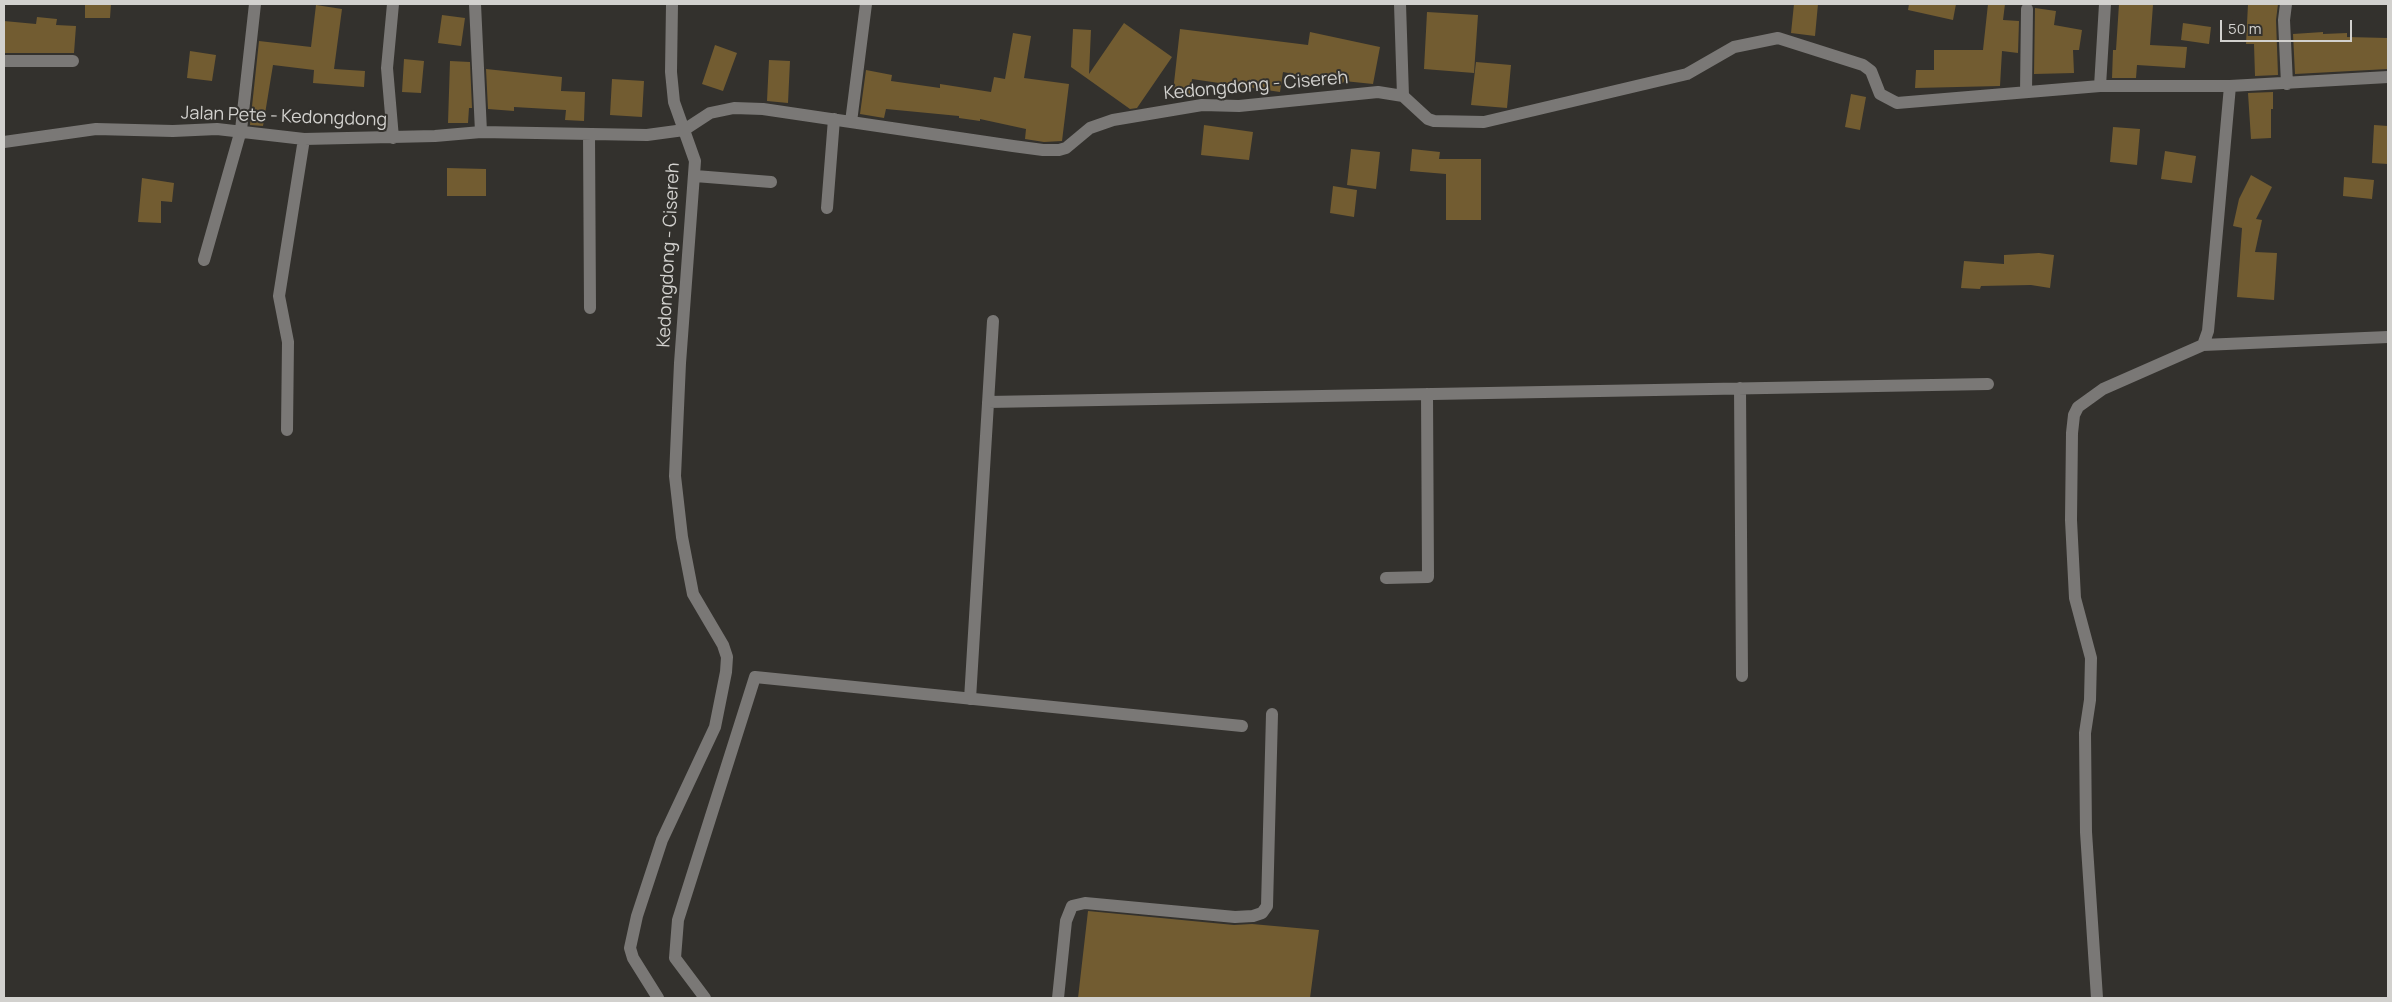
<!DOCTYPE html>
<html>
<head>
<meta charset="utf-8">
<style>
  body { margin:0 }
  #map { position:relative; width:2392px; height:1002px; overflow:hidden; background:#33312d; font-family:Manrope,sans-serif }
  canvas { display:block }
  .frame { position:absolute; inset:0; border:5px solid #d2d1ce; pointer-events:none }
  .scale { position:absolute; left:2220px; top:20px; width:132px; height:22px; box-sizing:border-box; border:2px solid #d2d1ce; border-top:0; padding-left:6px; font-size:15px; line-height:18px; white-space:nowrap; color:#d2d1ce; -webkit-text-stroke:4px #33312d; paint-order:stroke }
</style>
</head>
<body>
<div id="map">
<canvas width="2392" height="1002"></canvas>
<div class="frame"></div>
<div class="scale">50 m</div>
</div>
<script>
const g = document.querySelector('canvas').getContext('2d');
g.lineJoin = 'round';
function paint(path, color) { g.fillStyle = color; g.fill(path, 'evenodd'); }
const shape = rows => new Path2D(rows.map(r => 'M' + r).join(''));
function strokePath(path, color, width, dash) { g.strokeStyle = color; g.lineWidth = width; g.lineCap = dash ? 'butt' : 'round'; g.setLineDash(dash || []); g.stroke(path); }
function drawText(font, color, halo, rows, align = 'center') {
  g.font = font + ' Manrope,sans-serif'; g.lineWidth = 4; g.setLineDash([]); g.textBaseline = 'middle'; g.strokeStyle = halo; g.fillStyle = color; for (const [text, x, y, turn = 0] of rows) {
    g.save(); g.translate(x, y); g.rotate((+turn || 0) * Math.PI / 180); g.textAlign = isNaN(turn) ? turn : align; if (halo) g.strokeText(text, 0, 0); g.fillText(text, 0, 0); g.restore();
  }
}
paint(shape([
  [85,4,111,4,110,18,85,18],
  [1794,4,1818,4,1815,36,1791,33],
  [1909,4,1956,4,1953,20,1908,10],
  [1988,4,2005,4,2003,20,2019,21,2018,53,2002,51,2000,86,1915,88,1916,70,1934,70,1934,50,1983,50],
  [2119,4,2153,5,2150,45,2187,47,2185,68,2137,65,2136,78,2112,78,2113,50,2116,50],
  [2248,4,2278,4,2276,20,2278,75,2255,76,2254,44,2246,44],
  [316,5,342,9,334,69,365,71,364,87,313,83,314,70,273,65,263,126,250,125,259,41,311,47],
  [2035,8,2056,11,2054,25,2082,30,2079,50,2073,50,2074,73,2034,74],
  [1427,12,1478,15,1474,73,1424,69],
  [442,15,465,18,461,46,438,43],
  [37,17,57,19,56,25,76,26,74,53,4,53,4,21,36,24],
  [1124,23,1172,57,1137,108,1130,109,1071,67,1073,29,1091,30,1089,74],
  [2183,23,2211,27,2209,44,2181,40],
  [1180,29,1308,45,1310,32,1380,47,1373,84,1344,81,1343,83,1283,72,1280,92,1192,79,1190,94,1173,92],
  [2323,32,2323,34,2347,33,2347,37,2388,38,2388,69,2295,74,2293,34],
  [1013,33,1031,36,1024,78,1069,84,1062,141,1044,142,1025,139,1026,129,980,119,980,121,959,118,959,116,886,109,884,118,860,114,866,70,892,75,891,81,940,88,940,84,991,92,994,77,1005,79],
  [715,45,737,53,723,91,702,84],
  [190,51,216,55,212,81,187,78],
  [404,59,424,61,421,93,402,92],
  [769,60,790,61,788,103,767,101],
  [450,61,470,62,472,108,469,108,468,123,448,123],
  [1476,62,1511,65,1507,108,1471,105],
  [486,69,562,77,561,91,585,92,584,121,565,120,566,110,514,107,514,111,488,109],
  [612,79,644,81,642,117,610,115],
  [2273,92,2273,109,2271,109,2271,138,2251,139,2248,93],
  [1851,94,1866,97,1860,130,1845,127],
  [1204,125,1253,132,1249,160,1201,155],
  [2374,125,2388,126,2388,164,2372,163],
  [2113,127,2140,129,2137,165,2110,162],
  [1351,149,1380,152,1376,189,1347,185],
  [1412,149,1440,152,1439,159,1481,159,1481,220,1446,220,1446,174,1410,171],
  [2165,151,2196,156,2192,183,2161,179],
  [447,168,486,169,486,196,447,196],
  [2251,175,2272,187,2256,219,2262,220,2255,252,2277,253,2274,300,2237,297,2242,228,2233,226,2239,199],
  [2344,177,2374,180,2372,199,2343,196],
  [142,178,174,183,172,202,161,201,161,223,138,222],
  [1333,186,1357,190,1354,217,1330,213],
  [2039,253,2054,255,2050,288,2031,285,1981,286,1980,289,1961,288,1964,261,2004,264,2004,255],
  [1088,911,1234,925,1252,924,1319,930,1310,998,1078,998]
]), '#725c31');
strokePath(shape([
  [475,4,481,132],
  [2286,4,2284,20,2287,84],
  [4,61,73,61],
  [2100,86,2105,4],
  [2026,92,2027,9],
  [1403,96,1428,119,1434,121,1484,122,1687,74,1734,47,1778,38,1863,65,1871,71,1880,94,1897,103,2100,86,2230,86,2388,77],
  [851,122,866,4],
  [589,134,590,308],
  [393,138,387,68,393,4],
  [4,142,96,129,173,131,217,129,304,139,435,136,481,132,647,135,684,130,710,113,734,108,763,109,1013,146,1043,150,1059,150,1066,148,1090,128,1113,120,1202,105,1239,106,1378,92,1403,96,1400,4],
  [695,176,771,182],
  [827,208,834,119],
  [204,260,241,130,255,4],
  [2203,345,2208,331,2230,86],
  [1740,388,1742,676],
  [988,402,1988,384],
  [287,430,288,342,279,296,304,139],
  [1386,578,1428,577,1427,394],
  [970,699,993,321],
  [658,998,633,958,630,948,637,916,662,840,715,727,726,672,727,657,723,645,693,594,682,537,675,476,680,363,695,161,674,102,671,72,672,4],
  [705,998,675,958,678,920,755,677,1242,726],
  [1058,998,1066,921,1072,906,1085,903,1235,917,1253,916,1262,913,1267,906,1272,714],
  [2097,998,2086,832,2085,733,2090,700,2091,658,2075,598,2071,520,2072,433,2074,415,2078,407,2103,389,2203,345,2388,337]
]), '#7a7876', 12);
drawText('18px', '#d2d1ce', '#33312d', [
  ["Kedongdong - Cisereh",1256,86,-5],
  ["Jalan Pete - Kedongdong",284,117,2],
  ["Kedongdong - Cisereh",669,255,-87]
]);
</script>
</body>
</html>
